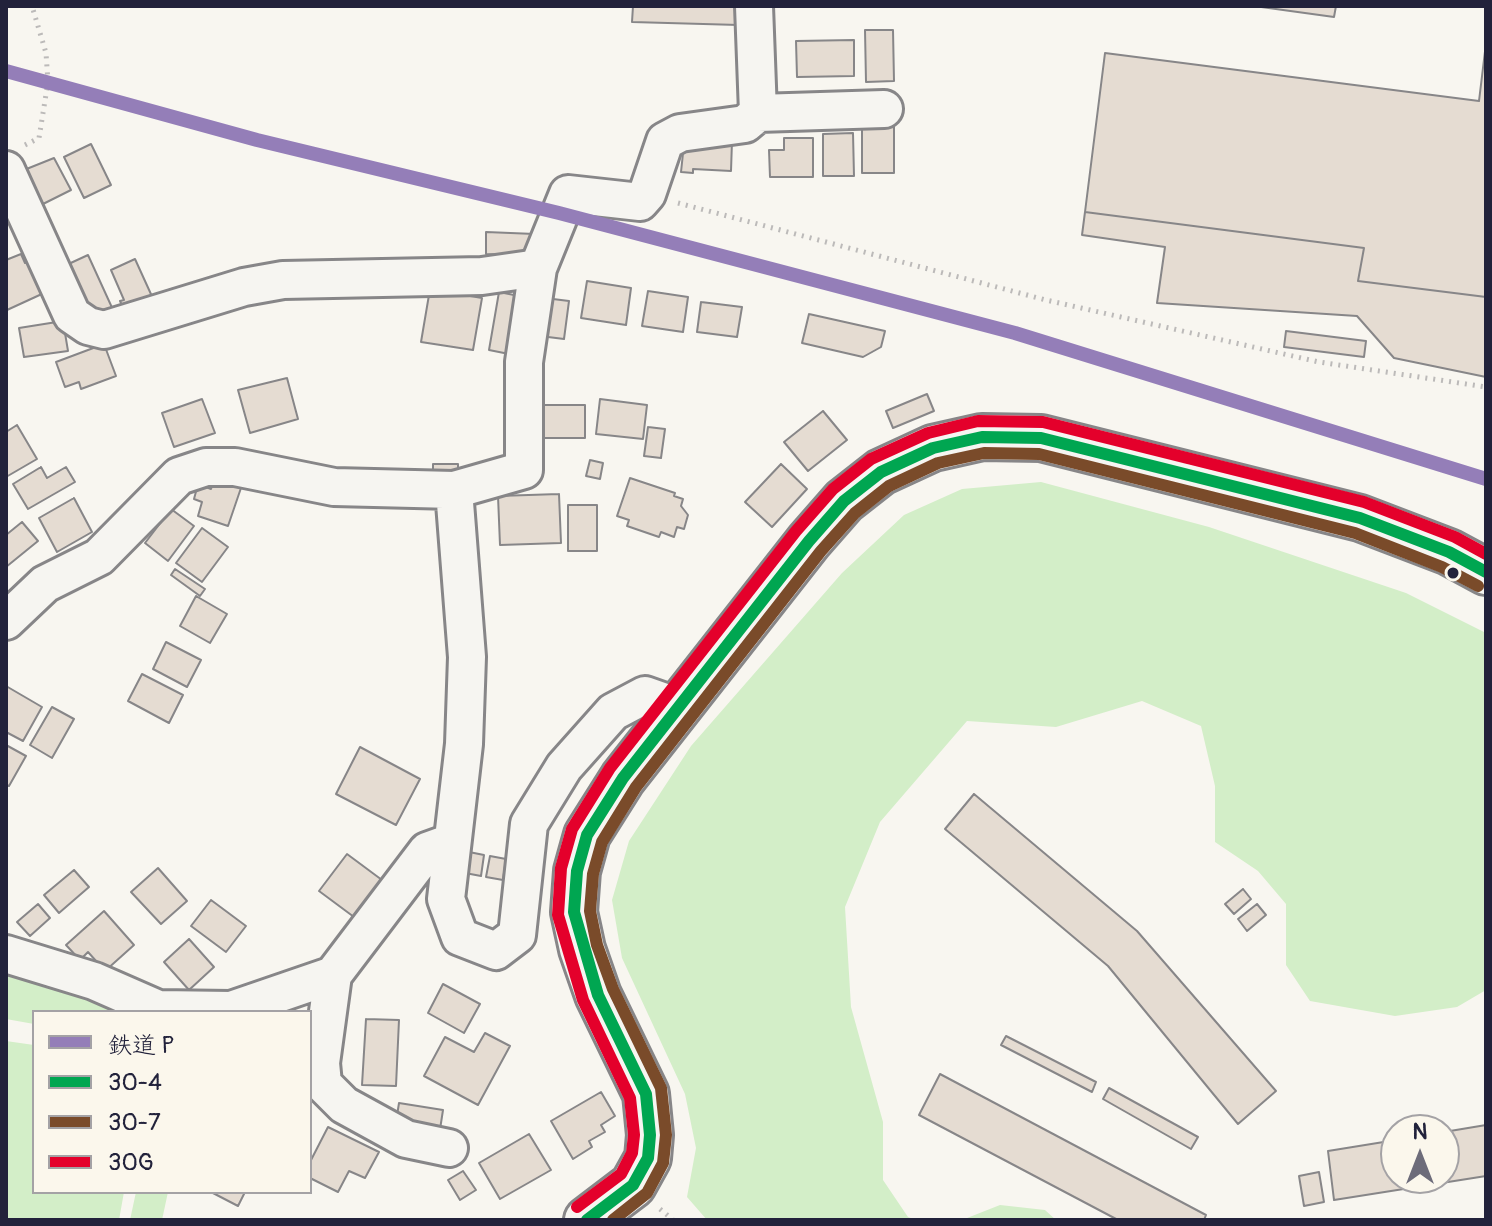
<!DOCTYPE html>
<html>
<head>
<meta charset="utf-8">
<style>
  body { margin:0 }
  #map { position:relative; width:1492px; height:1226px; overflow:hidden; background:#f8f6f0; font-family:Pangolin,"Klee One",sans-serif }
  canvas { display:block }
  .frame { position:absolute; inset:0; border:8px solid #22223b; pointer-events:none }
  .legend { position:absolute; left:32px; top:1010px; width:280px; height:184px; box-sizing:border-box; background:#fbf7ec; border:2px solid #a4a2a5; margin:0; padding:10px 14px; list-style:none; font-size:24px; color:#22223b }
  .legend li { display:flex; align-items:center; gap:16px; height:40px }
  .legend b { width:40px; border:2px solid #a4a2a5 }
  .north { position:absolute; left:1380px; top:1114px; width:80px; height:80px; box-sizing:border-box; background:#fbf7ec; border:2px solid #a4a2a5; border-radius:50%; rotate:0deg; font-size:22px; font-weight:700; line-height:32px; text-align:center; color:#22223b }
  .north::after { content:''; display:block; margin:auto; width:28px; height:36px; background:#6d6c7a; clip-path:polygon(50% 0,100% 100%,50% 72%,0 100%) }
</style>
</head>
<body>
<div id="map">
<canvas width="1492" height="1226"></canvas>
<div class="frame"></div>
<ul class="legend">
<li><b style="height:10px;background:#947eb8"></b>鉄道 P</li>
<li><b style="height:10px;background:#00a651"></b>30-4</li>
<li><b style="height:10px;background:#7a4b2a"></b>30-7</li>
<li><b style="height:10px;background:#e4002b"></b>30G</li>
</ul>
<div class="north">N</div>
</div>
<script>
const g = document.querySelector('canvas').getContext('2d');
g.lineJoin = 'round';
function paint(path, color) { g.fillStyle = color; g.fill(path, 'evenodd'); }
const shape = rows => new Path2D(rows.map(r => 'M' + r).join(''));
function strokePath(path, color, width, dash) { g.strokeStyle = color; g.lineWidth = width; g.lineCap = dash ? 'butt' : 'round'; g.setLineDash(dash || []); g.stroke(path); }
paint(shape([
  [1041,482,1209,527,1406,593,1486,633,1486,990,1457,1007,1395,1016,1310,1001,1286,965,1286,904,1258,871,1215,842,1215,786,1201,726,1142,701,1056,727,967,721,880,822,845,907,851,1007,883,1122,883,1180,908,1217,916,1220,707,1220,687,1197,696,1148,685,1094,622,958,612,900,629,841,691,746,842,573,904,515,962,489],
  [6,974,61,989,120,1012,34,1012,34,1024,6,1019],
  [6,1041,34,1045,34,1192,124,1192,119,1220,6,1220],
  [136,1192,168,1192,162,1220,130,1220],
  [1000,1205,1045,1210,1056,1220,962,1220]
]), '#d3eec8');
const building = shape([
  [633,6,739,6,739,25,632,22,633,6],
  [1254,6,1336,6,1334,17,1254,6],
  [865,30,893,30,894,81,866,82,865,30],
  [854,40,854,76,797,77,796,41,854,40],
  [1486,43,1486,297,1358,281,1364,248,1085,212,1105,53,1479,101,1486,43],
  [894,126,894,173,862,173,862,127,894,126],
  [853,133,854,176,823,176,823,134,853,133],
  [784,138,813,138,813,177,770,177,769,150,784,150,784,138],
  [732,141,731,171,693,169,693,173,681,172,684,144,732,141],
  [91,144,111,185,84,198,64,157,91,144],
  [54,158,71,190,37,207,19,172,54,158],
  [1085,212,1364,248,1358,281,1486,297,1486,377,1394,358,1357,316,1157,303,1165,247,1082,235,1085,212],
  [486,232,535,234,534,256,486,254,486,232],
  [21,254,25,263,33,259,44,293,7,310,6,260,21,254],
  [88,255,114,312,98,319,93,307,83,312,62,267,88,255],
  [135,259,155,303,127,316,120,301,124,300,111,270,135,259],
  [587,281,631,288,626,325,581,318,587,281],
  [430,289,482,298,473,350,421,342,430,289],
  [648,291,688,297,683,332,642,326,648,291],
  [499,292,524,297,514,355,489,350,499,292],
  [545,298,569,301,564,339,540,336,545,298],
  [701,302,742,307,737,337,697,332,701,302],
  [809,314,885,331,881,347,863,357,802,343,809,314],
  [63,321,68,351,24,357,19,328,63,321],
  [1286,331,1366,341,1364,357,1284,347,1286,331],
  [104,344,116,376,81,389,79,382,65,387,56,362,104,344],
  [287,378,298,419,250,433,238,390,287,378],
  [927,394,934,411,893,428,886,411,927,394],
  [202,399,215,433,174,447,162,413,202,399],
  [600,399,647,405,643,439,596,434,600,399],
  [541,405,585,405,585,438,541,438,541,405],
  [823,411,847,440,808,471,784,442,823,411],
  [17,425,37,459,6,477,6,432,17,425],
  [648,427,665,429,661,458,644,456,648,427],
  [590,460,603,463,600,479,586,476,590,460],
  [433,464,458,464,458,479,433,479,433,464],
  [781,464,807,489,772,527,745,502,781,464],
  [41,467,47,478,66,467,75,482,28,509,13,484,41,467],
  [215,476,242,485,228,526,198,516,202,502,194,499,198,484,211,489,215,476],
  [630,478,675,493,674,496,683,499,681,506,688,515,684,529,677,527,674,537,661,532,659,537,627,526,629,520,617,516,630,478],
  [559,494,561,543,500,545,498,496,559,494],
  [74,498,92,532,57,552,39,518,74,498],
  [568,505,597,505,597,551,568,551,568,505],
  [171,509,194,526,168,561,145,543,171,509],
  [22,522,38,541,6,567,6,535,22,522],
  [202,528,228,547,202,582,176,563,202,528],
  [175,569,205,589,200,596,171,575,175,569],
  [196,596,227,614,210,643,180,626,196,596],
  [166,642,201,660,187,687,153,669,166,642],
  [142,674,183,695,169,723,128,701,142,674],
  [6,686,42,707,23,741,6,732,6,686],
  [52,707,74,719,52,758,30,745,52,707],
  [6,745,26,756,9,786,6,785,6,745],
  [360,747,420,779,396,825,336,794,360,747],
  [974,794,1137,931,1276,1091,1238,1124,1108,966,945,829,974,794],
  [469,852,484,855,481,876,465,873,469,852],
  [347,854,382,880,354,917,319,891,347,854],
  [490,856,506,859,503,880,486,877,490,856],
  [158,868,187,901,161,924,131,892,158,868],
  [74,870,89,887,59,913,44,895,74,870],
  [1243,889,1251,899,1234,914,1225,904,1243,889],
  [211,900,246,926,226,952,191,926,211,900],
  [38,904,50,918,30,936,17,922,38,904],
  [1257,904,1266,915,1247,931,1238,919,1257,904],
  [104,911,134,945,105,971,88,952,80,960,66,945,104,911],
  [189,939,214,967,189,990,164,962,189,939],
  [443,984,480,1004,464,1033,428,1013,443,984],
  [366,1019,399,1020,396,1086,362,1085,366,1019],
  [485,1033,510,1046,478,1105,424,1076,445,1037,474,1052,485,1033],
  [1006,1036,1096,1082,1092,1092,1001,1045,1006,1036],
  [940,1074,1206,1215,1204,1220,1118,1220,919,1115,940,1074],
  [1109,1088,1198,1137,1191,1149,1103,1099,1109,1088],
  [601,1092,615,1116,601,1125,605,1132,589,1141,592,1147,573,1159,551,1121,601,1092],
  [399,1103,443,1110,439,1136,395,1128,399,1103],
  [1486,1125,1486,1176,1334,1200,1328,1151,1396,1140,1396,1178,1444,1178,1444,1132,1486,1125],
  [328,1127,379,1152,365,1178,349,1171,338,1192,310,1178,310,1162,328,1127],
  [529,1134,551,1170,500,1199,479,1163,529,1134],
  [463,1171,476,1190,460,1200,448,1180,463,1171],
  [1319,1172,1324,1202,1304,1206,1299,1176,1319,1172],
  [211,1192,245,1192,238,1206,211,1192]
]);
paint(building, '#e5dcd2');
strokePath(building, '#878688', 2);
const street = shape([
  [758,113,884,109],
  [6,170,72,315,88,326,104,330,244,287,283,280,482,276,538,268],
  [454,490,467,657,464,744,446,899,460,937,496,951,517,935,529,824,564,767,613,712,645,695,679,707],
  [6,621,45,584,99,557,179,476,206,467,235,467,334,487,454,490,524,470,524,362,538,268,568,194,640,202,647,194,665,141,680,133,745,124,758,113,754,6],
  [6,954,94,981,158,1009,231,1010,333,975,427,851,452,842],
  [333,975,321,1063,323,1084,344,1105,406,1139,449,1148]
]);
const secondary = shape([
  [587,1220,633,1185,648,1158,650,1135,646,1094,598,995,582,949,574,912,577,871,587,835,623,778,809,541,844,501,881,472,933,448,982,437,1041,438,1360,518,1449,552,1486,572]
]);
strokePath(street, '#878688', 42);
strokePath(secondary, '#878688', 50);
strokePath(shape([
  [25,145,39,138,48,82,46,53,32,6],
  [678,203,1046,300,1319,362,1486,387],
  [660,1209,673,1220]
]), '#bcbab9', 5, [2, 6]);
strokePath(street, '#f6f5f1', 36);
strokePath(secondary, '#f6f5f1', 44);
strokePath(shape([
  [587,1220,633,1185,648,1158,650,1135,646,1094,598,995,574,912,577,871,587,835,623,778,809,541,844,501,881,472,933,448,982,437,1041,438,1360,518,1449,552,1486,572]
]), '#00a651', 12);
strokePath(shape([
  [613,1220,647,1193,663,1163,666,1135,661,1088,613,989,597,945,590,911,593,874,602,842,636,787,821,551,855,513,889,486,938,463,984,453,1039,454,1355,533,1442,567,1478,586]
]), '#7a4b2a', 12);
strokePath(shape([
  [577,1207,621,1174,632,1153,634,1135,630,1098,583,1000,558,915,561,868,572,829,610,768,796,531,833,489,871,459,928,433,978,421,1043,422,1364,502,1455,537,1486,554]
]), '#e4002b', 12);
strokePath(shape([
  [6,71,257,140,559,213,1015,333,1486,479]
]), '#947eb8', 14);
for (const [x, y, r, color] of [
  [1453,573,7,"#22223b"]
]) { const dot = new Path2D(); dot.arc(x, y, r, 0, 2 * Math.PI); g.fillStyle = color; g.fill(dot); strokePath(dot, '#fbf7ec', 3); }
</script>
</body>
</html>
